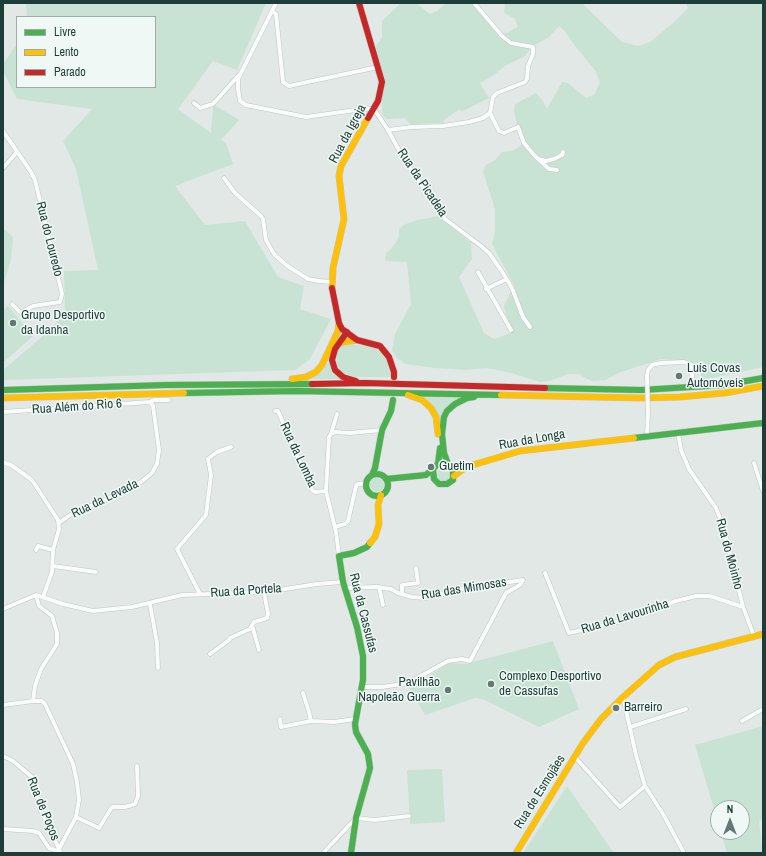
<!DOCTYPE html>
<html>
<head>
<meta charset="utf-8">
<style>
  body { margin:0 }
  #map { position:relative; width:766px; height:856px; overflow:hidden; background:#e1e8e6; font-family:"Archivo Narrow",sans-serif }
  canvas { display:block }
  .frame { position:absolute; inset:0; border:4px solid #1e3d38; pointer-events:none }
  .legend { position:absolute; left:16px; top:16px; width:140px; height:72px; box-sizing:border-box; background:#eff8f4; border:1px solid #9bada9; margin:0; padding:5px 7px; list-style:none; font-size:12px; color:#1e3d38 }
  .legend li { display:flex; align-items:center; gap:8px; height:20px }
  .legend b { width:20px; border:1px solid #9bada9 }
  .north { position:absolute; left:710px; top:800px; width:40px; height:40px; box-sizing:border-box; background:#eff8f4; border:1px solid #9bada9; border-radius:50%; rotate:0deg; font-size:11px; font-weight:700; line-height:16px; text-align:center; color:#1e3d38 }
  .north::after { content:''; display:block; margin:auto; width:14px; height:18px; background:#627975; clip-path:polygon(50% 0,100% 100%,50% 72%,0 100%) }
</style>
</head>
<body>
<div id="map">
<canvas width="766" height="856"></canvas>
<div class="frame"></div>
<ul class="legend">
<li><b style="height:5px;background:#4caf50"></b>Livre</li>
<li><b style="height:5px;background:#ffc107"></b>Lento</li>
<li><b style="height:5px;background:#c62828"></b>Parado</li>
</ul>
<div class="north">N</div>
</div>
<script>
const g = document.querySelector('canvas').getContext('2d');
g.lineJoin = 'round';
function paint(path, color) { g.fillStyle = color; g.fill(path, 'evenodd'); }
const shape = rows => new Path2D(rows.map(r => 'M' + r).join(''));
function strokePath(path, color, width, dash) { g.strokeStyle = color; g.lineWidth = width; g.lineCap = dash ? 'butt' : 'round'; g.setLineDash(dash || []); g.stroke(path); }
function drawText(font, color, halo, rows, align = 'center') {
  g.font = font + ' "Archivo Narrow",sans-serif'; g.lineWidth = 3; g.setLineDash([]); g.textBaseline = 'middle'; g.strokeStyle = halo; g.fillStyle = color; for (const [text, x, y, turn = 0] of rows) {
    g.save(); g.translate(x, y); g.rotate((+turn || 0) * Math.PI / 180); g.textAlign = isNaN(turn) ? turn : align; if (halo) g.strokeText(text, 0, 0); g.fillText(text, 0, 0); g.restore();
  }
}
paint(shape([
  [26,3,266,3,237,70,213,61,178,109,211,133,213,107,216,106,239,120,221,140,226,143,233,164,175,186,205,225,245,221,278,277,304,286,300,309,331,319,310,359,295,370,3,380,3,370,50,330,65,312,64,271,98,270,76,169,63,141,92,109,17,99,3,71,3,64,17,44,17,87,155,87,155,17,27,17],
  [401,3,416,3,430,14,437,11,446,3,474,3,496,28,504,34,518,27,515,19,504,13,505,3,582,3,622,42,638,46,650,42,672,24,688,8,686,3,763,3,763,367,703,380,699,371,686,362,661,359,621,372,605,380,592,381,585,378,579,374,568,374,550,381,540,382,511,373,486,368,466,370,435,368,405,364,397,358,392,350,395,334,411,304,407,262,385,261,386,254,395,244,399,237,399,229,403,225,418,220,438,216,471,243,472,259,459,277,484,333,494,339,511,333,504,306,514,285,492,244,495,233,495,209,483,172,486,165,495,160,502,152,512,151,519,147,524,142,518,130,514,112,515,104,536,93,543,101,547,109,562,82,568,83,586,98,595,94,600,82,595,70,575,46,564,30,559,26,549,37,532,47,525,56,505,66,494,75,480,83,489,98,463,111,458,110,444,120,444,123,410,124,405,118,386,119,382,114,382,95,384,77,378,61,376,46,382,38,382,21],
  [3,228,13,237,11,260,3,286],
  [8,306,33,336,3,363,3,310],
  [350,344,374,347,379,351,388,361,391,377,355,377,343,372,339,369,337,363,337,352,343,345],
  [329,361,343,379,310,379,323,370],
  [422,397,461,398,441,423],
  '437 474a7 7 0 1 1 14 0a7 7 0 1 1-14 0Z',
  '370 485a7 7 0 1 1 14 0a7 7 0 1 1-14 0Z',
  [553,641,579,709,539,727,485,700,475,698,425,715,408,686,426,678,449,663,466,664],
  [763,726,763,819,759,821,763,853,727,853,721,832,742,832,742,808,718,808,718,822,695,745],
  [442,769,445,822,410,824,407,770],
  [567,786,614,853,523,853]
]), '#c8e3d4');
const street = shape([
  [276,3,238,79,238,89,240,101,246,105,306,117,363,109,374,109,388,130,406,163,445,219,481,246,489,253,501,270,512,288,523,317,530,327],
  [474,3,502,36,511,43,533,47,533,54,528,66,527,79,525,82,497,93,493,97,490,113,499,131,504,133,518,127,524,143,535,156,549,169,557,170],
  [272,11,276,14,283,82,289,86,378,67],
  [194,103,200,108,213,104,239,75],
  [388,130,412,127,443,126,469,122,483,118,490,113],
  [3,131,31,172,35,180,62,294,60,302,33,306,21,313,12,304],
  [538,159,546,161,554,159,562,155,563,152],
  [3,168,17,152],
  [224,178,235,193,261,216,263,219,266,240,274,254,286,265,308,279,319,281,332,282],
  [478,272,511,330],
  [486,289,507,279],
  [647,376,648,370,652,365,661,363,684,362,692,365,692,380],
  [275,411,278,411,312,490,315,492,326,491],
  [3,412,150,402,154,400,169,400],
  [678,433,681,450,689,469,716,508,723,526,743,607,754,636],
  [331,434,337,414],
  [647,436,648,413],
  [5,463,11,465,32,480,58,520,59,529,53,550,52,572,43,597],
  [754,463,763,491],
  [59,523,70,515,127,490,141,482,152,473,157,464,159,450,153,406,150,402],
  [335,527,345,524,348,521,356,486,358,484,366,483],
  [36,550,38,546,53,550],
  [339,556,336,532,326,491,329,437,331,434,335,432,350,433,382,430],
  [53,566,96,572],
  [545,573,569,633,621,621,676,601,696,596,710,596,743,607],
  [379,587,383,605],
  [345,588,377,587,391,589,398,593,412,597,425,598,443,594,462,589,523,580],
  [200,594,177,549,206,515,211,475,208,459,217,452,231,447],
  [402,594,402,585,418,583,416,568],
  [150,604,157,643,158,668],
  [3,609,36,595,63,604,93,611,132,607,182,595,266,592,317,584,343,582],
  [252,625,259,650],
  [210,654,229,640,230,638,250,629,254,622,267,618,268,614,264,592],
  [362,687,382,687,408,683,448,661,462,659,470,661,506,593,520,585,523,580],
  [303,693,309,712,311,721],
  [623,697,636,755,645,786,663,814,684,853],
  [33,701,35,686,41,669,57,644,57,633,52,616,39,606,36,595],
  [3,705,33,701,42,701,45,704,73,764,77,782,79,800,76,817,59,849],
  [280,719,281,727,311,721,334,722,355,719],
  [742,721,763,709],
  [630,727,686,709],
  [3,756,13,761,33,778,41,811,61,853],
  [575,757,620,807,645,786],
  [76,817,99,828,112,807,125,807,135,804,138,796,137,766],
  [3,829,33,831,39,833,49,848,60,852],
  [323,853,356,818,375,820,409,816]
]);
const fast = shape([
  [545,388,641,390,724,385,763,378],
  [3,390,166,385,312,384],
  [184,393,297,391,501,395],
  [634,438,763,423],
  [438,464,440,448],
  [448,464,444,453,442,434,444,417,447,411,455,404,467,398,474,397],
  '366 485a11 11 0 1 1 22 0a11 11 0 1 1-22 0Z',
  [372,475,375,468,382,430,391,411,393,400],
  [386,479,426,475,438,464,445,463,453,468,453,480,447,484,439,484,434,479,433,469],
  [351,853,356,818,370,768,368,754,356,732,355,724,363,680,363,656,357,627,343,582,339,556,354,553,367,547,370,543]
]);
const slow = shape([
  [332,288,333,268,344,219,339,176,341,166,368,118],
  [337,345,343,342,357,340],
  [292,379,306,377,316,372,322,365,338,331,339,323],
  [408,395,422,400,431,408,436,417,438,434],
  [501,395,640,398,680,397,725,393,763,386],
  [3,398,184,393],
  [454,476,466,467,520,451,634,438],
  [370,543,375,537,379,524,378,505,381,495],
  [516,853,583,743,601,719,623,697,659,665,675,657,763,634]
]);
const jam = shape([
  [359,3,382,82,378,101,368,118],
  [332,288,339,323,342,329,357,340,380,346,389,357,394,372,394,377],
  [347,332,335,349,332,360,335,370,343,377,356,381],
  [312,384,365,383,545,388]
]);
strokePath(street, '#bec5c3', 5);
strokePath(fast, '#bdc6c3', 7);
strokePath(slow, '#bdc6c3', 7);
strokePath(jam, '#bdc6c3', 7);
strokePath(street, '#fafcfb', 4);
strokePath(fast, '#4caf50', 6);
strokePath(slow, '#ffc107', 6);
strokePath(jam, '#c62828', 6);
const streetBridge = shape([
  [647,376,648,413]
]);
strokePath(streetBridge, '#bec5c3', 5, []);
strokePath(streetBridge, '#fafcfb', 4);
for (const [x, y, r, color] of [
  [13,323,4,"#627975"],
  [679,376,4,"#627975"],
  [431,467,4,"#627975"],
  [491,684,4,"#627975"],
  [448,690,4,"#627975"],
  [616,708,4,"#627975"]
]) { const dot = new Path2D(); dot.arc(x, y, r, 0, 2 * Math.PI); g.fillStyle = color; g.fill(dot); strokePath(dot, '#eff8f4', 1.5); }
drawText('13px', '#1e3d38', '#eff8f4', [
  ["Rua da Igreja",348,134,-62],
  ["Rua da Picadela",422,183,56],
  ["Rua do Louredo",49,239,76],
  ["Rua Além do Rio 6",77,407,-4],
  ["Rua da Longa",532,440,-10],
  ["Rua da Lomba",298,455,65],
  ["Rua da Levada",105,499,-26],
  ["Rua do Moinho",729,554,75],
  ["Rua das Mimosas",464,589,-9],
  ["Rua da Portela",246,591,-4],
  ["Rua da Cassufas",363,613,76],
  ["Rua da Lavourinha",625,617,-17],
  ["Rua de Esmojães",540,792,-58],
  ["Rua de Poços",43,809,68]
]);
drawText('13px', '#1e3d38', '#eff8f4', [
  ["Grupo Desportivo",21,316],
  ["da Idanha",21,331],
  ["Luís Covas",687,369],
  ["Automóveis",687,384],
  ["Guetim",439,467],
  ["Complexo Desportivo",499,677],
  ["de Cassufas",499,692],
  ["Pavilhão",440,683,"right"],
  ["Napoleão Guerra",440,698,"right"],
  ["Barreiro",624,708]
], 'left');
</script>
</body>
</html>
